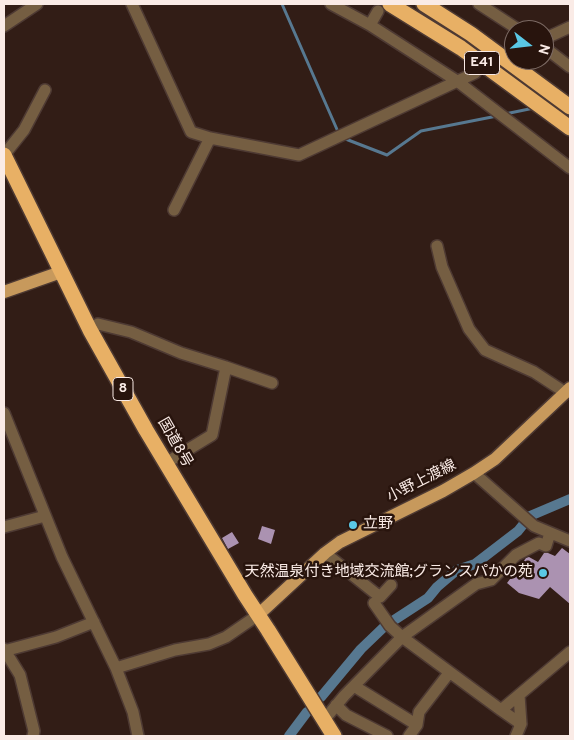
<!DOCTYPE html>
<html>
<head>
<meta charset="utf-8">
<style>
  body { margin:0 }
  #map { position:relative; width:574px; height:740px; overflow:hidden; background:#321d16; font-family:Overpass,sans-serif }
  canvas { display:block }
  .frame { position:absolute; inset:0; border:5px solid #faebe6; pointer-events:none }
  .north { position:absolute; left:504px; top:20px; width:50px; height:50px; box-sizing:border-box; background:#28140d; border:1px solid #7c6a64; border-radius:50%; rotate:106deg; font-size:14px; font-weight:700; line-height:20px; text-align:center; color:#faebe6 }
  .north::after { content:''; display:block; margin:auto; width:18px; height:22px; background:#5ac8e5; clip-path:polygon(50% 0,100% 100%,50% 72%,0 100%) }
</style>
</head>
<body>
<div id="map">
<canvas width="574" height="740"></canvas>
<div class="frame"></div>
<div class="north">N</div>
</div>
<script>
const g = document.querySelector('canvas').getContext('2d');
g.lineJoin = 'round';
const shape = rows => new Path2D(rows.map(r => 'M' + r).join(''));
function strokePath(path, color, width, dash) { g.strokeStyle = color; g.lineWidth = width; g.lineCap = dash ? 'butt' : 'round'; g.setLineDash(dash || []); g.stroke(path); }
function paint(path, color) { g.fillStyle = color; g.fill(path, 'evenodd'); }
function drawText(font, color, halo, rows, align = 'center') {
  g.font = font + ' Overpass,"Noto Sans JP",sans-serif'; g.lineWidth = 5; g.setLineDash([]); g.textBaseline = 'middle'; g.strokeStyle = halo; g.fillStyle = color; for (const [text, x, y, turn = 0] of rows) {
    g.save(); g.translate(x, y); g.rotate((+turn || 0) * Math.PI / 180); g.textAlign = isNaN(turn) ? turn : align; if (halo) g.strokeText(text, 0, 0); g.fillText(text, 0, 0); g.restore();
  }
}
strokePath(shape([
  [282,4,339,134],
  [505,114,534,108],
  [343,138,387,155,421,131,497,116]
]), '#577890', 3);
strokePath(shape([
  [321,697,361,649,385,626,428,598,437,587,457,570,475,564,518,531,530,516,570,499],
  [289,736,307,712]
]), '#577890', 10);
paint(shape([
  [262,526,275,530,271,544,258,539],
  [232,532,239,543,228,549,222,538],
  [562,548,570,554,570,604,550,587,539,599,519,593,507,583,526,558,529,557,538,562,544,553,548,553,555,556]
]), '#ab92b1');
const minor = shape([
  [132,4,191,132,210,138,299,155,475,73],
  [331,4,370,25,457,81,570,168],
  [479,4,519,30],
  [370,25,378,11],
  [4,26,37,4],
  [544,39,570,27],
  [544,47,570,67],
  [4,155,24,130,45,90],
  [174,210,210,138],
  [437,246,442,267,469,329,485,350,534,372,566,393],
  [90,330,98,324,131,332,181,353,226,367,272,383],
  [4,413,62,557,116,668,133,712,138,736],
  [166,463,212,435,226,367],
  [474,473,534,526,570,541],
  [4,527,45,516],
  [325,553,380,597,391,585],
  [374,603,390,626,402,637,501,710,570,652],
  [4,649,20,675,34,731,33,736],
  [4,651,56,637,94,622],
  [116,668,175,650,209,644,226,637,258,615],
  [354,686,417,725],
  [519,695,521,724],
  [336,705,346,715,387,736],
  [501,710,521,724,516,736],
  [324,720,344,696,402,637,476,584,491,580,516,555,539,543,546,546,550,533],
  [409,736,417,725,419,712,449,673]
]);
const major = shape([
  [4,292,61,272],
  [258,615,325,553,340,542,443,491,474,473,495,459,570,388]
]);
const highway = shape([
  [390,4,461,48,570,128],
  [424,4,471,34,570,107],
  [4,155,90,330,146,430,245,595,268,630,334,736]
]);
strokePath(minor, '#4e3a33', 14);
strokePath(major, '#4e3a33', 15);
strokePath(highway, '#4e3a33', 18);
strokePath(minor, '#755e42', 11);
strokePath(major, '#c7995c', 12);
strokePath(highway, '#e8b065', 15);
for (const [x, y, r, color] of [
  [353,525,5,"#5ac8e5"],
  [543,573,5,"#5ac8e5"]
]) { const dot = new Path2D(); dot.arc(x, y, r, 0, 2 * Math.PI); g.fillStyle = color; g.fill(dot); strokePath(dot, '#28140d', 2); }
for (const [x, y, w] of [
  [482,63,35],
  [123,389,20]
]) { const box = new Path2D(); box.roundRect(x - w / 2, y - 11.5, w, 23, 4); g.fillStyle = '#28140d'; g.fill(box); strokePath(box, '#faebe6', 1); }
drawText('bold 14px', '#faebe6', null, [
  ["E41",482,63],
  ["8",123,389]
]);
drawText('15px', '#faebe6', '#28140d', [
  ["国道8号",174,443,60],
  ["小野上渡線",422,482,-27]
]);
drawText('15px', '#faebe6', '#28140d', [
  ["立野",363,525],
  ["天然温泉付き地域交流館;グランスパかの苑",533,573,"right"]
], 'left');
</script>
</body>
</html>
